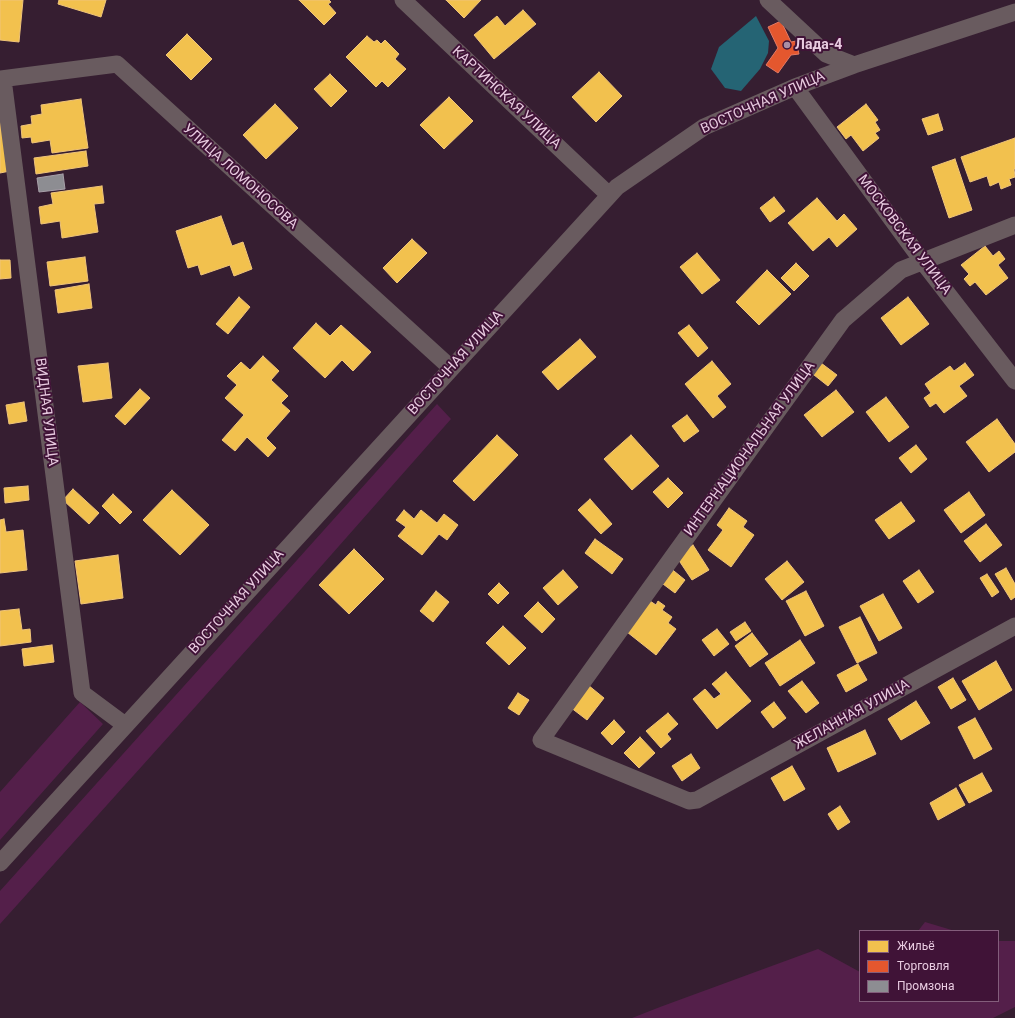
<!DOCTYPE html>
<html>
<head>
<meta charset="utf-8">
<style>
  body { margin:0 }
  #map { position:relative; width:1015px; height:1018px; overflow:hidden; background:#361e31; font-family:Roboto,sans-serif }
  canvas { display:block }
  .legend { position:absolute; left:859px; top:930px; width:140px; height:72px; box-sizing:border-box; background:#401337; border:1px solid #835d7b; margin:0; padding:5px 7px; list-style:none; font-size:12px; color:#e8cbe0 }
  .legend li { display:flex; align-items:center; gap:8px; height:20px }
  .legend b { width:20px; border:1px solid #835d7b }
</style>
</head>
<body>
<div id="map">
<canvas width="1015" height="1018"></canvas>
<ul class="legend">
<li><b style="height:11px;background:#f2c14e"></b>Жильё</li>
<li><b style="height:11px;background:#e4572e"></b>Торговля</li>
<li><b style="height:11px;background:#8d8d92"></b>Промзона</li>
</ul>
</div>
<script>
const g = document.querySelector('canvas').getContext('2d');
g.lineJoin = 'round';
function paint(path, color) { g.fillStyle = color; g.fill(path, 'evenodd'); }
const shape = rows => new Path2D(rows.map(r => 'M' + r).join(''));
function strokePath(path, color, width, dash) { g.strokeStyle = color; g.lineWidth = width; g.lineCap = dash ? 'butt' : 'round'; g.setLineDash(dash || []); g.stroke(path); }
function drawText(font, color, halo, rows, align = 'center') {
  g.font = font + ' Roboto,sans-serif'; g.lineWidth = 4; g.setLineDash([]); g.textBaseline = 'middle'; g.strokeStyle = halo; g.fillStyle = color; for (const [text, x, y, turn = 0] of rows) {
    g.save(); g.translate(x, y); g.rotate((+turn || 0) * Math.PI / 180); g.textAlign = isNaN(turn) ? turn : align; if (halo) g.strokeText(text, 0, 0); g.fillText(text, 0, 0); g.restore();
  }
}
paint(shape([
  [437,404,451,419,294,597,0,924,0,891],
  [80,702,103,724,0,840,0,792],
  [925,922,955,931,918,931],
  [998,941,1015,941,1015,1007,993,1018,632,1018,660,1007,818,949,860,972,860,1001,998,1001]
]), '#541f4a');
paint(shape([
  [756,16,769,41,768,53,760,69,741,91,725,88,711,69,719,47]
]), '#256474');
const homes = shape([
  [0,0,23,0,19,42,0,40,0,0],
  [59,0,106,0,101,17,58,4,59,0],
  [299,0,329,0,331,2,328,4,336,13,324,25,299,0],
  [446,0,481,0,464,18,446,0],
  [523,10,536,24,494,59,474,35,497,16,505,26,523,10],
  [187,34,212,59,191,80,166,55,187,34],
  [367,36,374,42,377,40,381,44,385,40,399,54,395,59,406,69,388,87,382,81,376,87,346,57,367,36],
  [599,72,622,96,596,122,572,97,599,72],
  [330,74,347,91,331,107,314,89,330,74],
  [449,97,473,121,444,149,420,125,449,97],
  [81,99,88,148,52,153,50,140,32,143,31,137,22,138,21,126,32,124,31,116,42,114,41,105,81,99],
  [0,100,10,171,0,173,0,100],
  [275,104,298,128,266,159,243,135,275,104],
  [866,104,878,120,875,122,880,130,875,133,879,138,863,151,851,135,846,139,837,127,866,104],
  [938,114,943,130,928,135,922,119,938,114],
  [1015,138,1015,169,1014,169,1015,177,1009,179,1011,185,1001,189,999,182,990,186,987,176,970,182,961,157,1015,138],
  [86,151,88,166,36,174,34,158,86,151],
  [955,159,972,210,949,218,932,167,955,159],
  [102,186,104,203,94,204,98,232,62,238,60,221,41,224,39,207,53,204,51,193,102,186],
  [774,197,785,211,770,222,760,208,774,197],
  [817,198,837,221,844,214,857,229,837,247,829,237,813,251,788,223,817,198],
  [221,216,232,246,243,242,252,269,234,276,230,265,201,275,198,265,188,268,176,231,221,216],
  [412,239,427,253,397,283,383,268,412,239],
  [985,246,993,256,999,251,1005,259,998,265,1008,278,986,295,975,282,970,286,964,279,969,274,961,265,985,246],
  [697,253,720,280,702,294,680,267,697,253],
  [85,257,88,281,50,286,47,262,85,257],
  [0,260,10,260,11,278,0,279,0,260],
  [796,263,809,276,794,291,781,278,796,263],
  [767,270,791,294,759,325,736,302,767,270],
  [89,284,92,308,58,313,55,290,89,284],
  [239,297,250,307,228,334,216,324,239,297],
  [908,297,929,324,901,345,881,318,908,297],
  [316,323,330,336,341,325,371,352,353,371,342,360,325,378,293,348,316,323],
  [689,325,708,348,698,357,678,333,689,325],
  [580,339,596,357,558,390,542,372,580,339],
  [263,356,279,371,271,380,288,396,281,403,290,411,266,438,276,448,268,457,247,437,235,451,222,440,244,415,225,398,237,385,227,376,241,362,250,370,263,356],
  [817,360,837,375,828,386,809,371,817,360],
  [712,361,731,384,717,396,726,407,713,418,685,384,712,361],
  [108,363,112,398,83,402,78,366,108,363],
  [965,363,974,375,959,386,967,396,944,413,936,403,930,407,924,398,931,393,925,384,950,366,954,371,965,363],
  [140,389,150,398,125,425,115,416,140,389],
  [836,390,854,412,822,437,804,415,836,390],
  [886,397,909,427,889,442,866,412,886,397],
  [24,402,27,421,9,424,6,405,24,402],
  [687,415,699,431,684,442,672,426,687,415],
  [997,419,1015,444,1015,452,989,472,966,442,997,419],
  [497,435,518,455,474,501,453,481,497,435],
  [631,435,659,466,632,490,604,459,631,435],
  [916,445,927,459,911,473,899,458,916,445],
  [668,478,683,493,668,508,653,492,668,478],
  [28,486,29,500,5,503,4,488,28,486],
  [73,489,99,513,89,524,63,500,73,489],
  [172,490,209,525,180,555,143,520,172,490],
  [969,492,985,515,961,533,944,510,969,492],
  [113,494,132,512,120,524,102,506,113,494],
  [590,499,612,524,601,534,578,510,590,499],
  [901,502,915,521,889,539,875,520,901,502],
  [729,508,747,521,743,527,754,535,731,567,708,550,723,530,717,525,729,508],
  [404,510,414,519,421,510,437,523,444,514,458,525,447,540,439,534,422,555,398,536,406,527,396,520,404,510],
  [4,519,6,532,23,530,27,570,0,573,0,520,4,519],
  [986,524,1002,545,980,562,964,541,986,524],
  [595,539,623,559,612,574,585,553,595,539],
  [693,545,709,570,692,580,676,556,693,545],
  [354,549,384,579,349,614,319,585,354,549],
  [118,555,123,598,81,604,75,561,118,555],
  [787,561,804,582,782,600,765,579,787,561],
  [669,567,685,580,675,593,659,581,669,567],
  [1006,568,1015,584,1015,597,1011,600,995,574,1006,568],
  [563,570,578,587,558,605,543,588,563,570],
  [919,570,934,592,918,603,903,581,919,570],
  [987,574,999,592,992,597,980,578,987,574],
  [499,583,509,593,498,604,488,594,499,583],
  [436,591,449,602,433,622,420,611,436,591],
  [806,591,824,626,805,636,786,601,806,591],
  [883,594,902,628,879,641,860,606,883,594],
  [650,601,656,605,658,601,665,606,662,610,672,617,668,623,676,629,656,655,627,632,650,601],
  [538,602,555,619,542,633,524,616,538,602],
  [19,609,22,630,30,629,31,642,0,646,0,611,19,609],
  [860,617,877,653,857,663,839,627,860,617],
  [745,622,751,631,736,641,730,632,745,622],
  [503,626,526,648,509,665,486,643,503,626],
  [717,629,729,644,714,656,702,640,717,629],
  [752,633,768,654,750,667,735,646,752,633],
  [800,640,815,663,780,686,765,663,800,640],
  [52,645,54,662,24,666,22,649,52,645],
  [996,661,1012,690,979,710,962,681,996,661],
  [858,664,867,680,846,692,837,675,858,664],
  [726,672,751,701,717,729,693,699,705,689,714,699,721,694,712,684,726,672],
  [953,678,966,700,951,709,938,687,953,678],
  [802,681,819,703,806,713,788,691,802,681],
  [588,685,604,698,587,720,570,707,588,685],
  [518,693,529,700,519,715,508,708,518,693],
  [916,701,930,723,901,740,888,719,916,701],
  [774,702,786,718,773,728,761,712,774,702],
  [668,713,678,724,667,734,671,739,661,748,646,731,668,713],
  [975,718,992,749,974,759,958,727,975,718],
  [614,720,625,732,612,745,601,733,614,720],
  [865,730,876,754,838,772,827,748,865,730],
  [640,737,655,753,639,768,624,753,640,737],
  [691,754,700,768,682,781,672,766,691,754],
  [792,766,805,789,784,801,771,778,792,766],
  [982,773,992,791,969,803,959,785,982,773],
  [956,788,965,805,938,820,930,803,956,788],
  [840,806,850,822,838,830,828,814,840,806]
]);
paint(homes, '#f2c14e');
strokePath(homes, '#efc47a', 1);
const shops = shape([
  [781,21,791,42,796,41,799,54,791,55,778,73,766,65,778,48,768,27,781,21]
]);
paint(shops, '#e4572e');
strokePath(shops, '#e57a63', 1);
const industry = shape([
  [63,174,65,189,39,192,37,178,63,174]
]);
paint(industry, '#8d8d92');
strokePath(industry, '#a8a0a9', 1);
strokePath(shape([
  [403,0,609,195],
  [768,0,826,54,854,65],
  [0,79,117,64,451,368],
  [3,79,82,693,125,725],
  [795,87,923,262,1015,381],
  [1015,225,901,270,843,320,541,740,689,801,697,800,1015,626],
  [0,863,617,187,704,127,795,87,854,65,1015,12]
]), '#695b5f', 17);
for (const [x, y, r, color] of [
  [787,45,4,"#aa8ea3"]
]) { const dot = new Path2D(); dot.arc(x, y, r, 0, 2 * Math.PI); g.fillStyle = color; g.fill(dot); strokePath(dot, '#401337', 1.5); }
drawText('bold 14px', '#e8cbe0', '#401337', [
  ["Лада-4",795,45]
], 'left');
drawText('14px', '#e8cbe0', '#401337', [
  ["КАРТИНСКАЯ УЛИЦА",506,98,43],
  ["ВОСТОЧНАЯ УЛИЦА",763,103,-24],
  ["УЛИЦА ЛОМОНОСОВА",240,177,42],
  ["МОСКОВСКАЯ УЛИЦА",904,235,53],
  ["ВОСТОЧНАЯ УЛИЦА",456,363,-48],
  ["ВИДНАЯ УЛИЦА",46,412,83],
  ["ИНТЕРНАЦИОНАЛЬНАЯ УЛИЦА",750,449,-54],
  ["ВОСТОЧНАЯ УЛИЦА",237,602,-48],
  ["ЖЕЛАННАЯ УЛИЦА",852,715,-29]
]);
</script>
</body>
</html>
